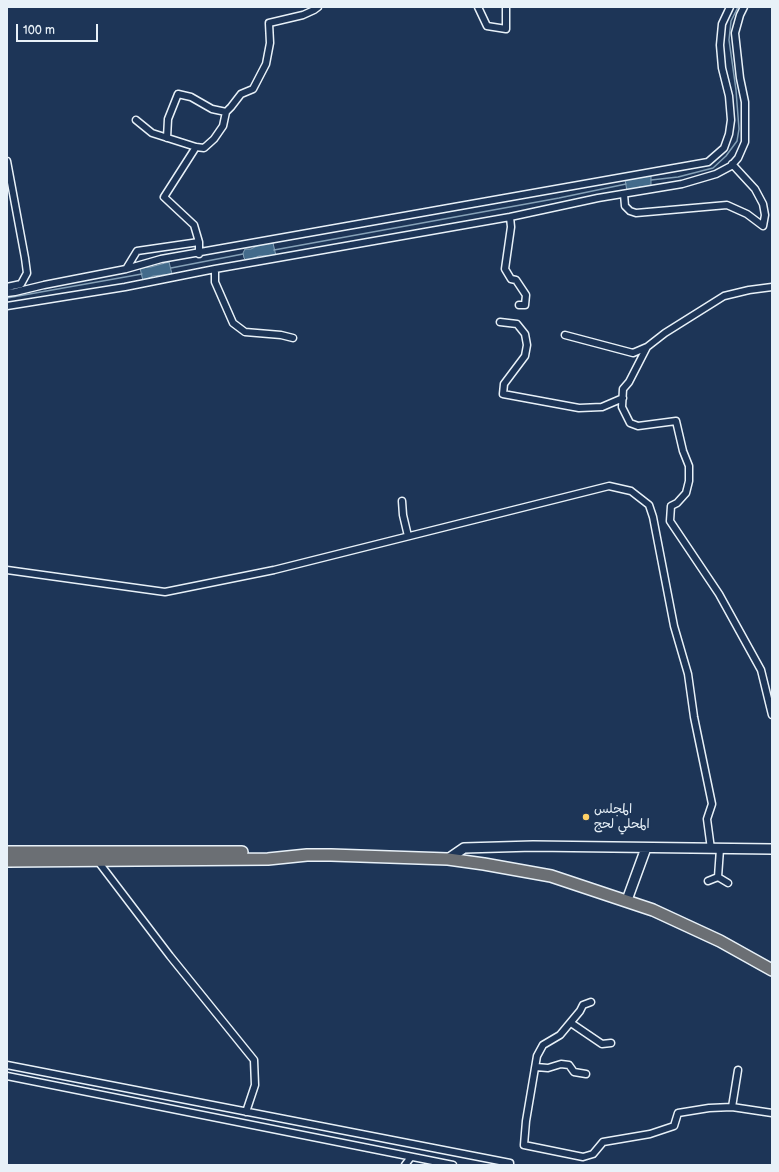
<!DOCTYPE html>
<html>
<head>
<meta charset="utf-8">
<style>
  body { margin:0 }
  #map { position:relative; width:779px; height:1172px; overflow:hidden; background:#1d3557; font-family:"Balsamiq Sans",sans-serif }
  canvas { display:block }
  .frame { position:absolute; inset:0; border:8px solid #e8f1f8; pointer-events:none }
  .scale { position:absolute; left:16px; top:24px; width:82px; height:18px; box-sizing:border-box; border:2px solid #e8f1f8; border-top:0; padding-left:5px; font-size:12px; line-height:14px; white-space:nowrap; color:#e8f1f8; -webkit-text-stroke:3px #1d3557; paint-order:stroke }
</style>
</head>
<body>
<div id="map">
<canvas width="779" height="1172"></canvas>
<div class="frame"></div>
<div class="scale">100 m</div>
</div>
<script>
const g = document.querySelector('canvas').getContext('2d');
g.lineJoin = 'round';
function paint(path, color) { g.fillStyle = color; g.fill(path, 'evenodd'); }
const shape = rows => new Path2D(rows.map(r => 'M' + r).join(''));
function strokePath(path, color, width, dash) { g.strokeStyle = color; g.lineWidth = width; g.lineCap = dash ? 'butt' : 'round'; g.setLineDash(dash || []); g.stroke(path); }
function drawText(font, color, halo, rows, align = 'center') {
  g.font = font + ' "Balsamiq Sans","Playpen Sans Arabic",sans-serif'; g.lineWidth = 3; g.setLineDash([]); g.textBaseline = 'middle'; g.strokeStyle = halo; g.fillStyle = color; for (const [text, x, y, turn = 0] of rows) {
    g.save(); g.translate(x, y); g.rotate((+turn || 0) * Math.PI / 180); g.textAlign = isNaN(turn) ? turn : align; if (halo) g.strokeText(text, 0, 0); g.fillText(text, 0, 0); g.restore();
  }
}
const water = shape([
  [640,175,651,175,651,185,648,187,639,187,638,190,627,191,625,180,632,179,640,175],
  [273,243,276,256,259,256,247,261,244,258,243,253,245,249,251,249,261,244,273,243],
  [169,262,172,274,153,276,143,281,140,268,151,267,169,262]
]);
paint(water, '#436b8b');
strokePath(water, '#85a1b7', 1);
strokePath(shape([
  [651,180,678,177,713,168,726,156,737,141,739,129,736,90,729,40,731,21,738,7],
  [274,250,559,198,626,184],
  [171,268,243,254],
  [7,298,142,274]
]), '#85a1b7', 1.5);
const minor = shape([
  [478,7,487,26,506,29,506,7],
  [136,120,152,133,196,147],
  [167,138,168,119,178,94,191,97,212,109,226,112],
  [7,161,25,258,27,273,21,284,7,287],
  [624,194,625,206,630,211,636,213,727,205,747,214,763,226,765,215,763,204,755,189,732,164],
  [510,217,511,227,505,269,511,279,516,280,526,295,525,305,519,305],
  [199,254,199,242,194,225,164,197,196,147,204,148,214,139,223,126,226,112,231,107,241,94,253,89,266,64,270,43,269,23,303,15,314,10,318,7],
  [126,269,137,251,199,242],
  [215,269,215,282,233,323,245,332,281,335,293,338],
  [772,287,749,290,724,296,665,333,647,347,629,382,623,389,622,407,630,423,638,426,676,421,683,451,689,466,689,481,686,493,677,503,671,506,670,521,719,594,761,670,772,715],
  [7,293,15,292,44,285,126,269,161,259,708,162,724,148,729,134,731,120,729,96,722,68,720,45,722,24,730,7],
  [7,306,125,287,215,269,510,217,598,198,682,184,716,174,731,166,738,158,745,142,745,102,740,78,735,33,740,15,744,7],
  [500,322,517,324,525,334,527,345,525,356,504,384,503,394,579,408,602,407,623,398],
  [565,335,633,353,647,347],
  [402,501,403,515,408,536],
  [7,570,165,592,274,570,609,486,631,491,649,505,653,517,674,626,688,674,694,717,712,804,707,819,711,849],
  [97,860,170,956,254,1060,255,1085,246,1112],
  [718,877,728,883],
  [708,881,718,877,720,849],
  [591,1002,583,1005,580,1011,560,1035,543,1045,537,1056,526,1121,524,1145,583,1157,593,1154,603,1142,650,1134,674,1126,678,1113,709,1108,732,1107],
  [571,1023,602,1044,611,1043],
  [7,1065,510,1163,510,1165],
  [536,1067,548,1068,561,1064,569,1065,574,1072,586,1074],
  [738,1070,732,1107,772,1113],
  [7,1076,453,1165],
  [405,1165,411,1157]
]);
const secondary = shape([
  [448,859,464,848,533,846,772,849],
  [627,900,646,848]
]);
const trunk = shape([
  [7,852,242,852],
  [7,861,268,859,307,855,331,855,448,859,484,864,551,876,653,910,720,941,772,970]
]);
strokePath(minor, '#e8f1f8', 9);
strokePath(secondary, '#e8f1f8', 12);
strokePath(trunk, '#e8f1f8', 14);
strokePath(minor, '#1d3557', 6);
strokePath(secondary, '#1d3557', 9);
strokePath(trunk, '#6b6f74', 11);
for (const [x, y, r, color] of [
  [586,817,4,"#ffd166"]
]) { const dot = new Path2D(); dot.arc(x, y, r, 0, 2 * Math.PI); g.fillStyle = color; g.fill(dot); strokePath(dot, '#1d3557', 1.5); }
drawText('13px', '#e8f1f8', '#1d3557', [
  ["المجلس",594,810],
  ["المحلي لحج",594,825]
], 'left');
</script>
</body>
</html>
